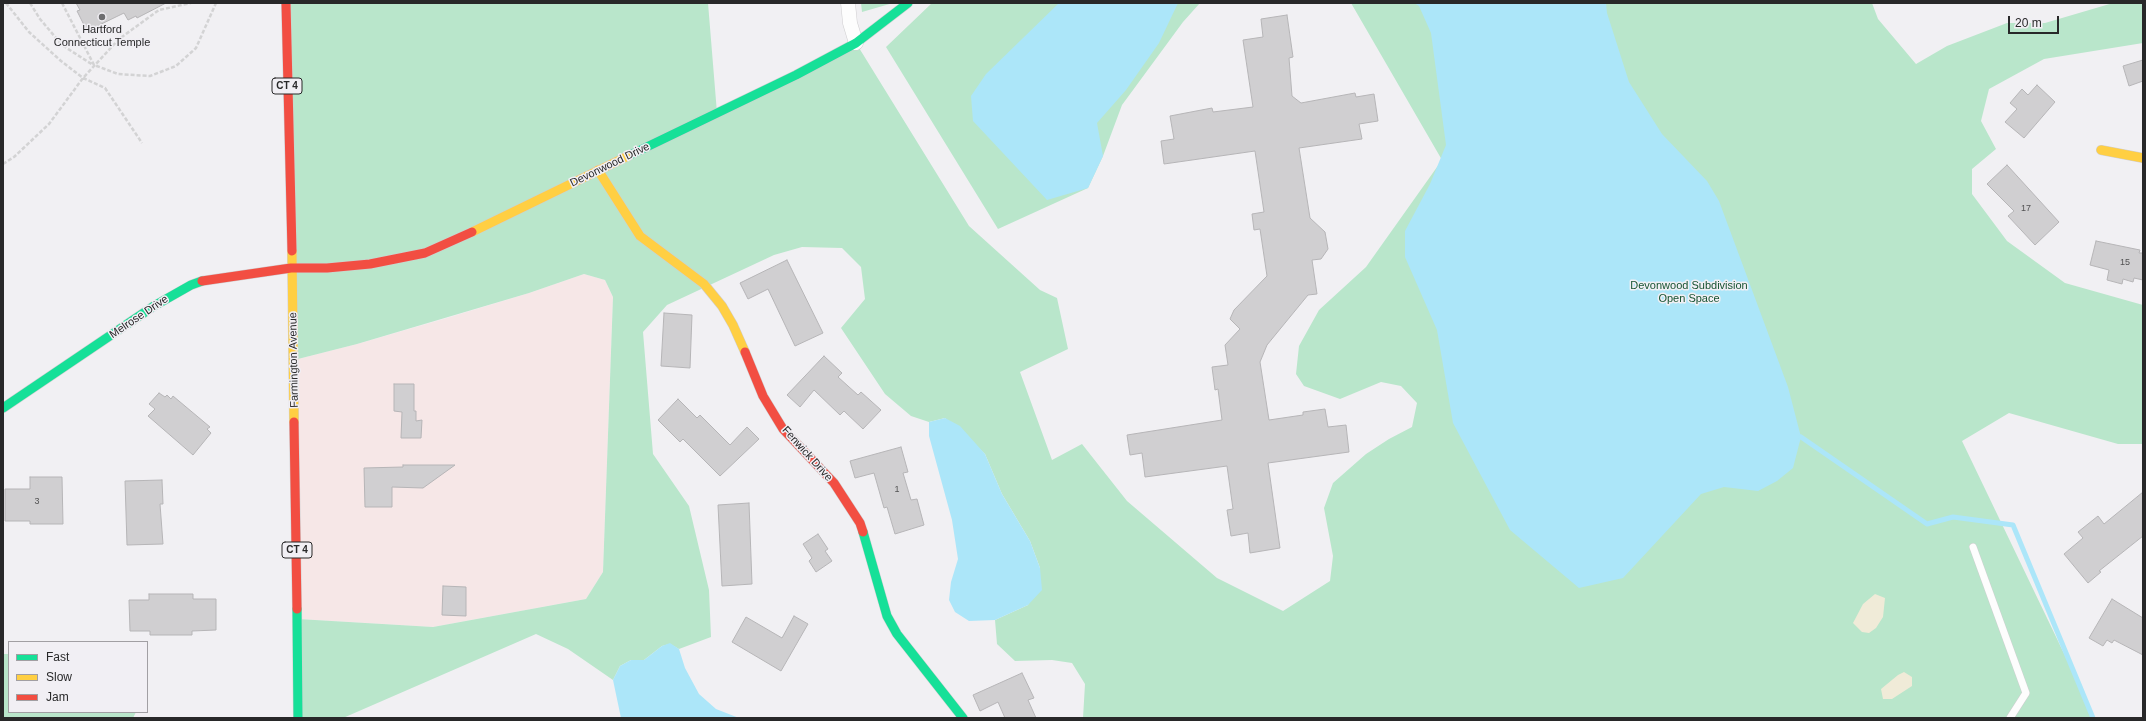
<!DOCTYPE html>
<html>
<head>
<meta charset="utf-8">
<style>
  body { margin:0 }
  #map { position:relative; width:2146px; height:721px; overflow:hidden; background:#f1f0f3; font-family:Helvetica,sans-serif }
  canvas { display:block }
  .frame { position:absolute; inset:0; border:4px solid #282829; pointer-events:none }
  .legend { position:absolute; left:8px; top:641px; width:140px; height:72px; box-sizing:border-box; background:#f1eff4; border:1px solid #a19fa3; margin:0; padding:5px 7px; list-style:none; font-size:12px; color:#282829 }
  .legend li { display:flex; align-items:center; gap:8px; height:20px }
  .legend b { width:20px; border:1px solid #a19fa3 }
  .scale { position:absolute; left:2008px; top:16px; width:51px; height:18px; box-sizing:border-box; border:2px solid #282829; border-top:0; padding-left:5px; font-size:12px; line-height:14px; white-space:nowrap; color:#282829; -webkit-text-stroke:3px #f1eff4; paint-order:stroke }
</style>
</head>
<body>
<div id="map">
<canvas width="2146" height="721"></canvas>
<div class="frame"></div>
<ul class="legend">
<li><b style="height:5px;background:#16e098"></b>Fast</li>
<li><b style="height:5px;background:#ffcf43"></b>Slow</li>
<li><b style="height:5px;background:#f24e42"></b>Jam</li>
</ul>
<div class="scale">20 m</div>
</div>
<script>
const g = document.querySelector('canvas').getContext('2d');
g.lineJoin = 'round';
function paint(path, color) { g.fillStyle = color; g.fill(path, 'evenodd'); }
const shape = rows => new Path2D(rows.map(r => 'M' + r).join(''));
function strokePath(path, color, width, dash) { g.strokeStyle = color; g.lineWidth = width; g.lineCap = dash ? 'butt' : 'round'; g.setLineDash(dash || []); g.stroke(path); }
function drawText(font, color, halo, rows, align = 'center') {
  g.font = font + ' Helvetica,sans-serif'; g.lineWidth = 3; g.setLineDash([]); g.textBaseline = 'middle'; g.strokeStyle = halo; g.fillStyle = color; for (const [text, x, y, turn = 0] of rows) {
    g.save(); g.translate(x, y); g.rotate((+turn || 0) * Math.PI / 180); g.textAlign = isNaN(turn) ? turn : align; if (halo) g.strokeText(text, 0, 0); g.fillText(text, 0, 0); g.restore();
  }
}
paint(shape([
  [584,274,605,280,613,297,603,572,586,599,433,627,298,619,294,360,357,344,447,318,529,293]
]), '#f6e7e7');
paint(shape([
  [286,3,708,3,717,113,856,43,969,226,1040,290,1057,298,1068,349,1020,372,1052,460,1082,444,1127,501,1217,578,1283,611,1330,581,1333,556,1324,508,1333,483,1366,454,1389,439,1412,427,1417,403,1401,386,1381,382,1340,399,1304,386,1296,374,1299,346,1319,310,1366,267,1442,160,1351,3,1872,3,1878,19,1916,64,1947,46,2007,23,2045,23,2113,3,2143,3,2143,43,2044,59,1989,89,1981,121,1996,149,1972,169,1972,194,2007,241,2065,283,2143,305,2143,444,2118,444,2009,413,1962,441,2095,718,1083,718,1085,684,1072,663,1052,660,1015,661,997,644,995,620,1028,605,1040,568,1030,541,1002,494,985,454,945,418,929,422,911,416,885,394,841,328,865,299,861,267,842,248,802,247,774,255,667,305,643,332,653,454,689,506,709,590,711,637,679,649,670,644,662,646,644,660,631,660,620,666,613,680,568,649,536,634,343,718,298,718,298,619,433,627,586,599,603,572,613,297,605,280,584,274,529,293,357,344,294,360],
  [861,3,893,3,862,12],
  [932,3,1200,3,1183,22,1122,105,1103,156,1088,188,998,229,886,47],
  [3,654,9,654,9,712,136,712,133,718,3,718]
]), '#b9e6cb');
paint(shape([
  [1875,594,1885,598,1883,617,1876,628,1869,633,1862,632,1853,623,1863,604],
  [1904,672,1912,677,1912,686,1892,699,1883,699,1881,689,1898,675]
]), '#f0ebd8');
paint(shape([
  [1059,3,1178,3,1159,43,1126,90,1097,123,1103,156,1088,188,1047,200,973,121,971,96,986,74],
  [1414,3,1606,3,1607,13,1629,82,1662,134,1707,181,1719,201,1788,387,1801,437,1793,468,1777,481,1758,491,1724,487,1701,494,1623,578,1579,588,1510,530,1453,423,1437,330,1405,257,1405,231,1430,184,1446,145,1431,33,1419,6],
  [945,418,960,426,985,454,1002,494,1030,541,1040,568,1042,590,1028,605,995,620,969,621,955,612,949,600,951,582,958,559,952,520,929,436,929,422],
  [670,643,679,649,685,668,699,694,716,709,739,718,621,718,613,680,620,666,631,660,644,660,662,646]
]), '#ace6f9');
strokePath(shape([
  [1801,437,1927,524,1953,517,2013,525,2093,718]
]), '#ace6f9', 5);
const building = shape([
  [76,3,166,3,137,18,136,16,128,20,124,13,87,31,77,11,80,10,76,3],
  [1287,15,1293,57,1289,58,1292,96,1301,103,1355,93,1356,97,1374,94,1378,121,1359,124,1362,139,1299,148,1310,218,1325,232,1328,249,1321,259,1312,260,1317,294,1308,295,1267,345,1260,362,1269,420,1303,415,1303,412,1325,409,1328,427,1346,425,1349,452,1268,463,1280,548,1250,553,1248,533,1231,536,1227,510,1233,509,1227,466,1145,477,1142,453,1130,455,1127,435,1222,420,1218,389,1215,390,1212,367,1228,365,1225,345,1240,329,1230,319,1234,310,1267,276,1260,229,1254,230,1252,214,1264,212,1255,151,1164,164,1161,141,1174,139,1170,116,1212,108,1213,112,1253,107,1243,40,1263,37,1261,19,1287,15],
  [2143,60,2143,81,2129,86,2123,66,2143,60],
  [2037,85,2055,102,2024,138,2005,122,2017,109,2010,103,2022,89,2028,95,2037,85],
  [2007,165,2059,222,2035,245,2008,216,2014,211,1987,184,2007,165],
  [2096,241,2140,250,2139,253,2143,253,2143,280,2134,278,2133,282,2123,279,2122,284,2107,280,2109,270,2090,265,2096,241],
  [787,260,823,333,795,346,768,289,748,299,740,283,787,260],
  [664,313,692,315,690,368,661,366,664,313],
  [824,356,842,373,838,377,858,395,861,392,881,410,863,429,844,411,840,415,814,390,800,407,787,395,824,356],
  [394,384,414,384,414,411,416,411,416,421,422,420,421,438,401,438,402,412,394,411,394,384],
  [159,393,165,397,167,395,171,399,173,396,210,427,207,429,211,433,193,455,148,416,155,409,149,404,159,393],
  [678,399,697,418,700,415,730,445,747,427,759,439,720,476,683,439,680,442,658,420,678,399],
  [901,447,908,472,903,473,911,500,917,499,924,525,895,534,887,507,884,508,874,473,855,478,850,461,901,447],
  [403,465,455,465,423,488,392,487,392,507,365,507,364,468,403,467,403,465],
  [30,477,62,477,63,524,30,524,30,521,5,521,5,489,30,489,30,477],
  [162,480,163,504,160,504,163,544,127,545,125,481,162,480],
  [2143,492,2143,536,2099,571,2101,572,2088,583,2064,554,2083,538,2078,532,2098,516,2104,524,2143,492],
  [749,503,752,584,722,586,718,505,749,503],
  [818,534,828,549,825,551,832,561,816,572,809,561,812,558,803,544,818,534],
  [443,586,466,587,466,616,442,615,443,586],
  [149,594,193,594,193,599,216,599,216,630,192,631,192,635,150,635,150,631,130,631,129,600,149,600,149,594],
  [2112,599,2143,618,2143,655,2114,640,2112,643,2107,640,2103,646,2089,638,2112,599],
  [794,616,808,624,781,671,732,642,746,617,782,638,794,616],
  [1022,673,1034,698,1028,700,1036,718,1005,718,998,702,980,711,973,695,1022,673]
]);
paint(building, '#d0cfd1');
strokePath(building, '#b6b5b7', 1);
const lane = shape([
  [1973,547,2026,693,2010,718]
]);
const street = shape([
  [848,3,850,23,856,43]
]);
const fast = shape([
  [628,156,796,75,856,43,908,3],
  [3,408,154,306,191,285,202,281],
  [863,532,887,616,897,634,963,718],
  [297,609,298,718]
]);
const slow = shape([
  [2101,150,2143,158],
  [598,170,640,236,704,284,722,306,733,325,745,352],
  [472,232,628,156],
  [292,251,294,422]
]);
const jam = shape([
  [286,3,292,251],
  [202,281,291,268,327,268,370,264,425,253,472,232],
  [745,352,763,396,783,429,834,483,860,523,863,532],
  [294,422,297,609]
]);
strokePath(lane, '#cfced0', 8);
strokePath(street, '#cfced0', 15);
strokePath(fast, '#cfced0', 10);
strokePath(slow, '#cfced0', 10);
strokePath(jam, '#cfced0', 10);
strokePath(shape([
  [6,3,29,32,61,61,83,78,105,88,142,143],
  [30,3,40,19,62,45,93,65],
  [62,3,94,65,118,74,150,76,176,66,196,48,216,3],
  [3,164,14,157,49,124,83,78,119,39,159,10,191,3]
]), '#d3d3d4', 2.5, [4, 2]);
strokePath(lane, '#fdfdfd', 7);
strokePath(street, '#fdfdfd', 14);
strokePath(fast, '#16e098', 9);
strokePath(slow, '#ffcf43', 9);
strokePath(jam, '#f24e42', 9);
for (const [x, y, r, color] of [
  [102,17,4,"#6e6e70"]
]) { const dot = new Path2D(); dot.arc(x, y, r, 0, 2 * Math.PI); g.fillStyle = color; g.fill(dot); strokePath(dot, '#f1eff4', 1.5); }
drawText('9px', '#525253', null, [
  ["17",2026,209],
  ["15",2125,263],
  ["1",897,490],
  ["3",37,502]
]);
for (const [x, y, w] of [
  [287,86,30],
  [297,550,30]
]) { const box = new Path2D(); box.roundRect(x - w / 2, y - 8, w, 16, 3); g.fillStyle = '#f1eff4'; g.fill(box); strokePath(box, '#282829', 1); }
drawText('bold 10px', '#282829', null, [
  ["CT 4",287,86],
  ["CT 4",297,550]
]);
drawText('11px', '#282829', '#f1eff4', [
  ["Hartford",102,30],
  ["Connecticut Temple",102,43]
]);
drawText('11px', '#282829', '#f1eff4', [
  ["Devonwood Drive",610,165,-26],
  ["Melrose Drive",139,317,-34],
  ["Farmington Avenue",294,360,-91],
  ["Fenwick Drive",807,454,48]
]);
drawText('11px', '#165332', '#f1eff4', [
  ["Devonwood Subdivision",1689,286],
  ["Open Space",1689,299]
]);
</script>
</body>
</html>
